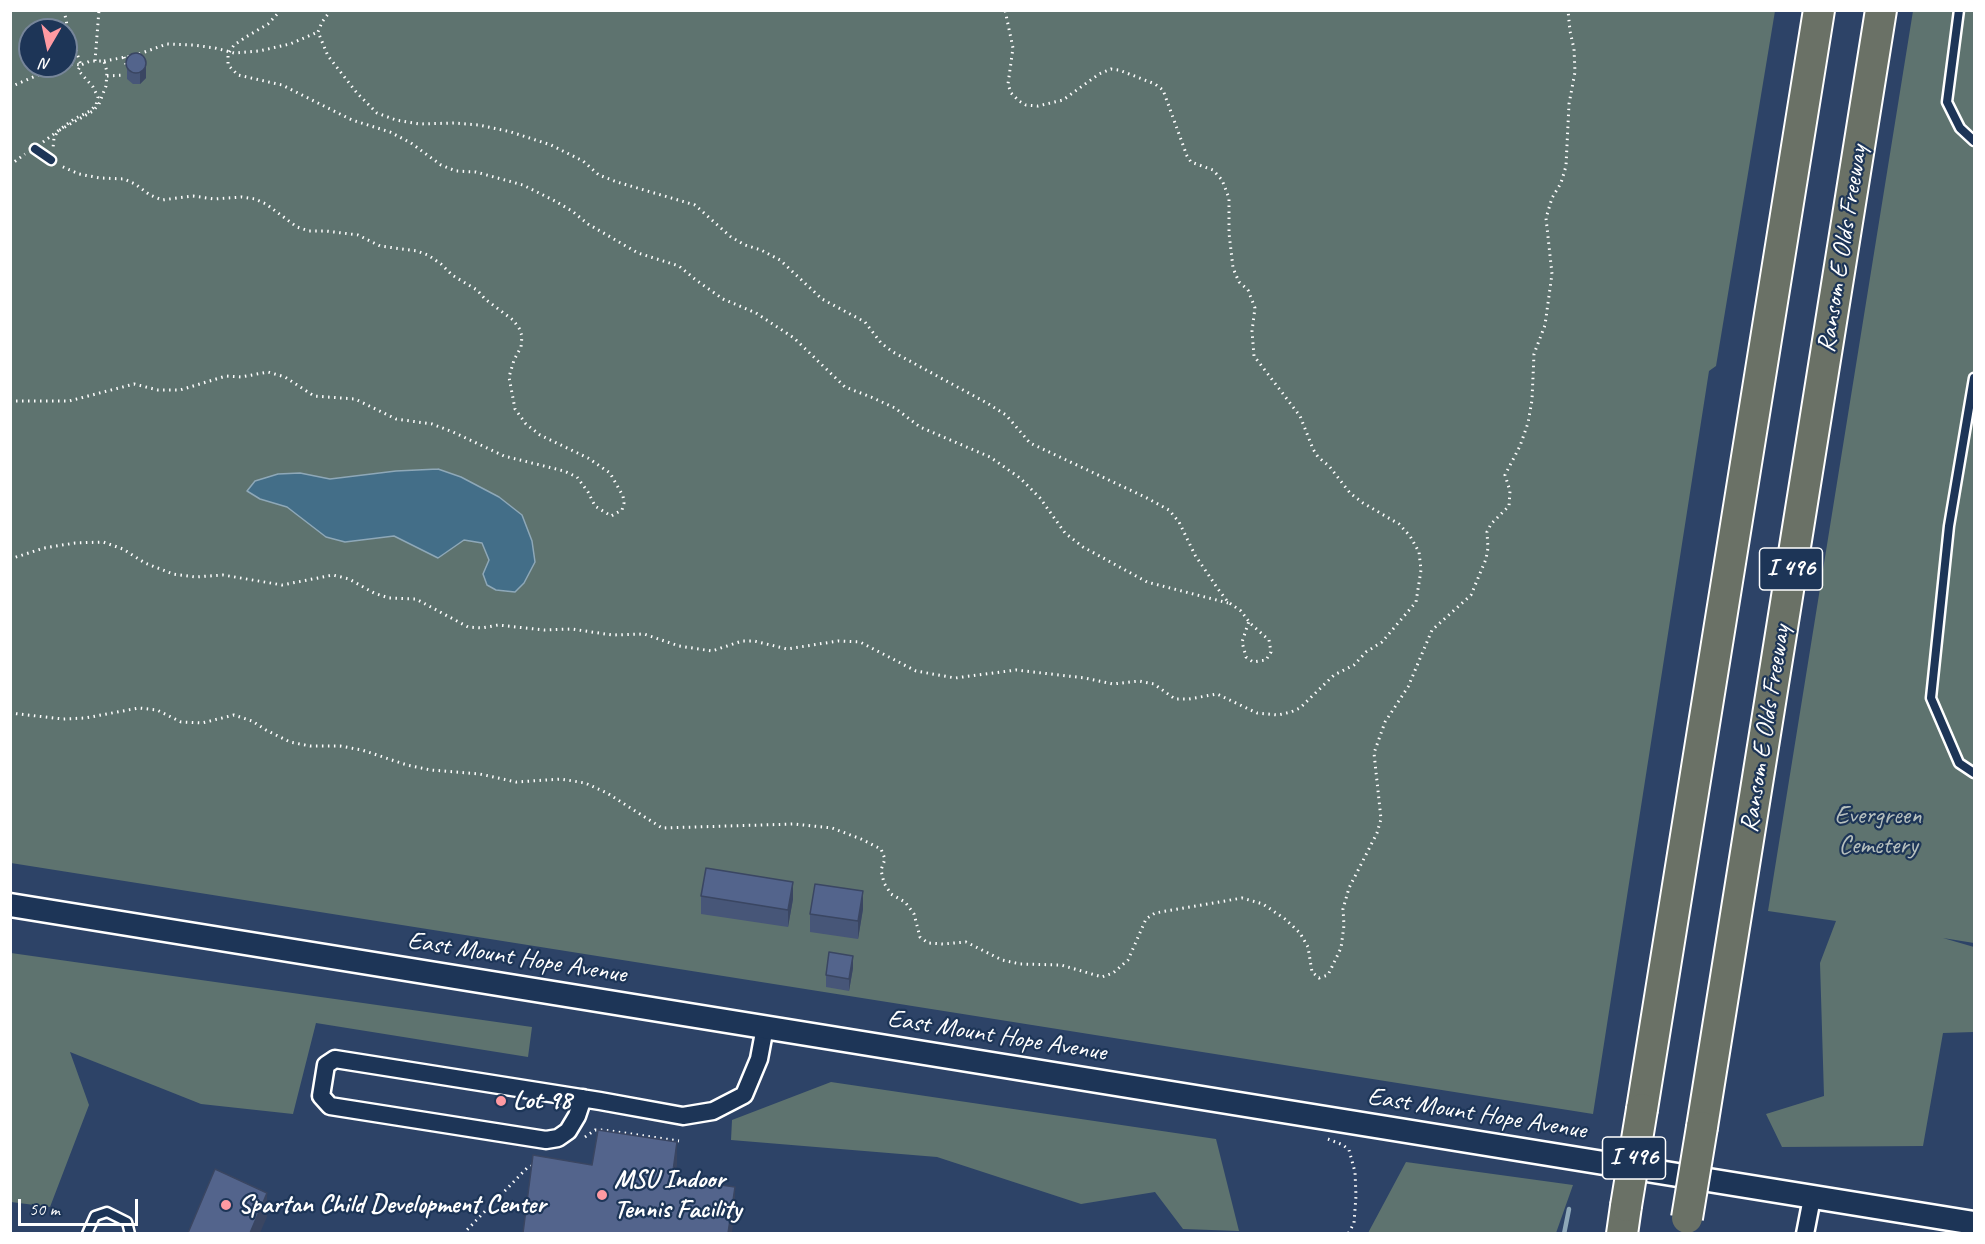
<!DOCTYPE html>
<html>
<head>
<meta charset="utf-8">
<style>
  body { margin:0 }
  #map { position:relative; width:1985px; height:1244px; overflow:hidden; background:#2d4367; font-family:Caveat,sans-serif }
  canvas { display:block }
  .frame { position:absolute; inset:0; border:12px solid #fff; pointer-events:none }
  .north { position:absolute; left:18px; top:18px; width:60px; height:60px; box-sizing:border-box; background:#1d3557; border:2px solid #77869a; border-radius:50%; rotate:189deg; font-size:16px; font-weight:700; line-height:24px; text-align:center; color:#fff }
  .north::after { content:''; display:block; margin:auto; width:21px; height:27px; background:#ff9aa2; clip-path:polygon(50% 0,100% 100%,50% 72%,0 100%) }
  .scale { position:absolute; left:18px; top:1199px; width:120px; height:27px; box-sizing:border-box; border:3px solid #fff; border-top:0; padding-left:8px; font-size:18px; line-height:21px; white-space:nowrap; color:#fff; -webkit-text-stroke:4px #1d3557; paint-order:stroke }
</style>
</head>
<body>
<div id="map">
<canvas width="1985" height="1244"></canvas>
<div class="frame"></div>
<div class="north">N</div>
<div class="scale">50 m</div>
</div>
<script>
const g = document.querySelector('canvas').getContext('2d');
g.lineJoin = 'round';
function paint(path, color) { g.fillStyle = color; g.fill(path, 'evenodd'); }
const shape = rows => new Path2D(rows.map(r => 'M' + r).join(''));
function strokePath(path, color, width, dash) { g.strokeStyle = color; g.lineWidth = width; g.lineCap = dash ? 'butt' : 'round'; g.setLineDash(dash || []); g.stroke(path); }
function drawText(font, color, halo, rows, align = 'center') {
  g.font = font + ' Caveat,sans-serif'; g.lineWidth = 4.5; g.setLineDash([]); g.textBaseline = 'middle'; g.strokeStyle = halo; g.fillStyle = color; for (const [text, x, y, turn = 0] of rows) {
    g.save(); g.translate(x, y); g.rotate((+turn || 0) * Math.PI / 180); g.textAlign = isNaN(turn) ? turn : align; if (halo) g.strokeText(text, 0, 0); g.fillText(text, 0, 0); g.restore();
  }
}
paint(shape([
  [10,11,1775,11,1716,366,1709,371,1593,1114,11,863],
  [30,30,66,30,66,66,30,66],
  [1913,11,1974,11,1974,943,1943,938,1974,947,1974,1032,1943,1033,1923,1146,1782,1147,1766,1114,1824,1096,1820,963,1836,921,1768,911],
  [11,953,532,1027,528,1057,316,1023,293,1114,201,1104,70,1052,89,1105,50,1207,11,1202],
  [831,1082,1216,1139,1239,1231,1183,1229,1155,1192,1081,1204,937,1157,731,1140,732,1120],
  [1406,1162,1573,1185,1556,1233,1368,1233]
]), '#5e736f');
const water = shape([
  [438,469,461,477,499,497,522,515,532,541,535,562,524,583,515,592,496,590,487,585,483,574,489,560,482,543,464,540,438,558,394,536,345,542,326,537,287,507,260,499,247,491,255,481,278,474,300,473,330,479,396,471,438,469]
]);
paint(water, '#436e88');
strokePath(water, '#8ea8b8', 1.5);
strokePath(shape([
  [1564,1234,1569,1209]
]), '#8ea8b8', 4.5);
const lane = shape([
  [1959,10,1947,102,1960,128,1974,141],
  [35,149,51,160],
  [1974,378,1949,526,1931,698,1959,763,1974,773],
  [87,1234,95,1216,107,1212,127,1222,130,1234]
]);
const street = shape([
  [583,1098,577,1116,568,1131,558,1138,546,1140,330,1106,321,1096,326,1065,335,1059,600,1101,683,1116,713,1111,744,1095,759,1059,765,1027],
  [1805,1234,1812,1198]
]);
const secondary = shape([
  [10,905,1974,1223]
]);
const highway = shape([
  [1642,1109,1819,10],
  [1702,1127,1881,10],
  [1622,1234,1626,1206]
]);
strokePath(lane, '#fff', 13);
strokePath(street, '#fff', 21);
strokePath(secondary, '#fff', 27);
strokePath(highway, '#fff', 34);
strokePath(shape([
  [64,10,67,25,81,65,66,63],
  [281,10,268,24,246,37,234,45,228,54,228,65,238,75,282,85,352,120,390,132,411,143,441,165,456,171,476,172,523,185,555,201,572,211,588,224,638,253,679,266,696,280,723,299,756,313,794,338,845,387,871,397,895,408,920,427,990,457,1020,478,1040,498,1065,533,1083,547,1147,582,1228,603],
  [331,10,322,22,318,32,328,56,357,93,377,113,396,120,419,124,455,123,479,125,511,132,551,145,583,161,599,175,617,182,695,205,731,237,745,245,761,250,780,260,822,299,865,322,881,343,893,352,987,403,1006,415,1030,443,1145,497,1169,510,1179,522,1195,555,1218,589,1228,602,1241,611,1250,623,1269,640,1271,652,1266,660,1253,662,1246,657,1242,642,1249,621],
  [139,54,167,44,193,45,215,48,234,53,259,51,290,44,318,32],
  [124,57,127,68],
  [95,61,99,10],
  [104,61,132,56],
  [107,76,125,75],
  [10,87,59,66],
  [43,142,74,119,90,111,96,105,98,97,93,87,78,70,81,65,90,61,104,61,107,72,106,86,99,104,93,111,58,131,54,138,53,148],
  [10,165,25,154],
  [10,401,69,401,134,384,158,390,180,390,226,376,241,377,268,372,285,377,314,396,355,399,396,419,432,424,453,432,504,456,564,471,577,477,588,492,595,506,611,516,622,510,624,503,623,496,610,473,588,458,540,435,526,424,515,409,509,377,514,360,521,347,522,336,519,328,513,320,485,299,477,290,452,275,441,264,428,255,417,251,380,246,358,235,326,231,309,231,297,227,266,204,255,199,242,197,214,199,193,196,162,200,150,195,135,184,124,179,100,178,79,174,61,166],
  [10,559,44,548,75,543,103,542,123,549,145,563,173,574,195,577,223,575,282,585,333,575,349,579,374,593,389,598,416,599,468,627,482,628,498,625,544,630,572,629,612,635,644,634,679,646,712,651,742,641,754,641,787,649,838,641,860,642,916,671,955,678,1016,670,1085,678,1113,684,1139,681,1154,684,1175,699,1189,699,1217,694,1257,713,1278,715,1291,712,1300,708,1334,675,1354,665,1366,652,1382,642,1416,602,1421,570,1419,552,1410,536,1399,524,1363,503,1350,493,1329,466,1318,457,1313,449,1300,416,1254,356,1252,331,1255,308,1248,290,1239,282,1233,268,1229,233,1229,198,1222,180,1213,170,1191,162,1187,156,1163,90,1155,84,1119,70,1111,69,1099,74,1063,100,1038,106,1026,105,1019,101,1011,93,1008,84,1013,48,1005,10],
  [10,713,63,719,85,718,139,708,157,710,181,722,202,723,234,715,252,721,266,730,290,742,310,746,340,746,362,750,407,765,431,770,480,774,516,782,561,779,585,783,607,793,662,828,794,824,832,828,861,839,881,849,885,859,881,870,884,883,891,894,905,902,914,914,920,937,928,943,943,944,966,942,1002,960,1020,964,1061,965,1102,977,1113,973,1128,960,1146,919,1155,913,1242,898,1263,904,1285,919,1300,933,1308,947,1312,972,1319,978,1328,975,1341,948,1344,925,1343,909,1349,888,1377,833,1381,819,1374,753,1385,722,1408,687,1432,630,1471,595,1486,559,1488,548,1487,532,1491,524,1509,506,1510,491,1505,475,1520,446,1528,423,1532,400,1534,354,1545,325,1552,274,1546,218,1552,198,1561,183,1566,166,1569,104,1575,72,1574,49,1570,31,1568,10],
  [585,1137,595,1130,604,1130,679,1141],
  [1328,1139,1343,1145,1349,1150,1355,1172,1356,1196,1354,1223,1348,1234],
  [463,1234,527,1168,534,1165]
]), '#fff', 3, [1.5, 4.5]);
strokePath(lane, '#1d3557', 8);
strokePath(street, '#1d3557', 16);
strokePath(secondary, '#1d3557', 22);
strokePath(highway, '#6a7166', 30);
const highwayBridge = shape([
  [1626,1206,1642,1109],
  [1687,1218,1702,1127]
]);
strokePath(highwayBridge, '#fff', 34, []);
strokePath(highwayBridge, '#6a7166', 30);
paint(shape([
  [132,53,146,78,140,84,133,84,127,79,127,59],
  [701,896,793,899,788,927,701,914],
  [863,909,858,939,810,932,810,914],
  [853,968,849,991,826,987,826,975]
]), '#475678');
paint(shape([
  [146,66,146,78,140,84,140,72],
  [793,882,793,899,788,927,788,910],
  [863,891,863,909,858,939,858,921],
  [853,956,853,968,849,991,849,979],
  [677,1142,677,1165,672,1201,672,1178],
  [735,1187,735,1210,732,1233,728,1233],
  [267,1193,267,1217,260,1233,250,1233]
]), '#3a4662');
const building = shape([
  '126 63a10 10 0 1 1 20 0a10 10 0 1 1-20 0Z',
  [706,868,793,882,788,910,701,896,706,868],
  [815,884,863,891,858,921,810,914,815,884],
  [829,952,853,956,849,979,826,975,829,952],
  [598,1130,677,1142,672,1178,735,1187,728,1233,523,1233,533,1155,592,1165,598,1130],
  [215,1169,267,1193,250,1233,188,1233,215,1169]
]);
paint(building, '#53648c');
strokePath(building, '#3a4662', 1.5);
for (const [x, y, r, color] of [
  [501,1101,6,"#ff9aa2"],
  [602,1195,6,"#ff9aa2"],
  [226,1205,6,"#ff9aa2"]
]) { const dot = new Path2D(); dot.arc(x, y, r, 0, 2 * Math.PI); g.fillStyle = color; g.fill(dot); strokePath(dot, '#1d3557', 2); }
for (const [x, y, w] of [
  [1791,569,63],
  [1634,1158,63]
]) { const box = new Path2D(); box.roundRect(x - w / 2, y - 21, w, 42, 4.5); g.fillStyle = '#1d3557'; g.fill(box); strokePath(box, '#fff', 1.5); }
drawText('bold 24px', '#fff', null, [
  ["I 496",1791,569],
  ["I 496",1634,1158]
]);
drawText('26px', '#fff', '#1d3557', [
  ["Ransom E Olds Freeway",1843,249,-81],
  ["Ransom E Olds Freeway",1766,729,-81],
  ["East Mount Hope Avenue",517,958,9],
  ["East Mount Hope Avenue",997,1036,9],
  ["East Mount Hope Avenue",1477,1114,9]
]);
drawText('26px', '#b7c0be', '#1d3557', [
  ["Evergreen",1878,816],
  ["Cemetery",1878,846]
]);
drawText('bold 26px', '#fff', '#1d3557', [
  ["Lot 98",513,1101],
  ["MSU Indoor",614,1180],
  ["Tennis Facility",614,1210],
  ["Spartan Child Development Center",238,1205]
], 'left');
</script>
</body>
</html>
